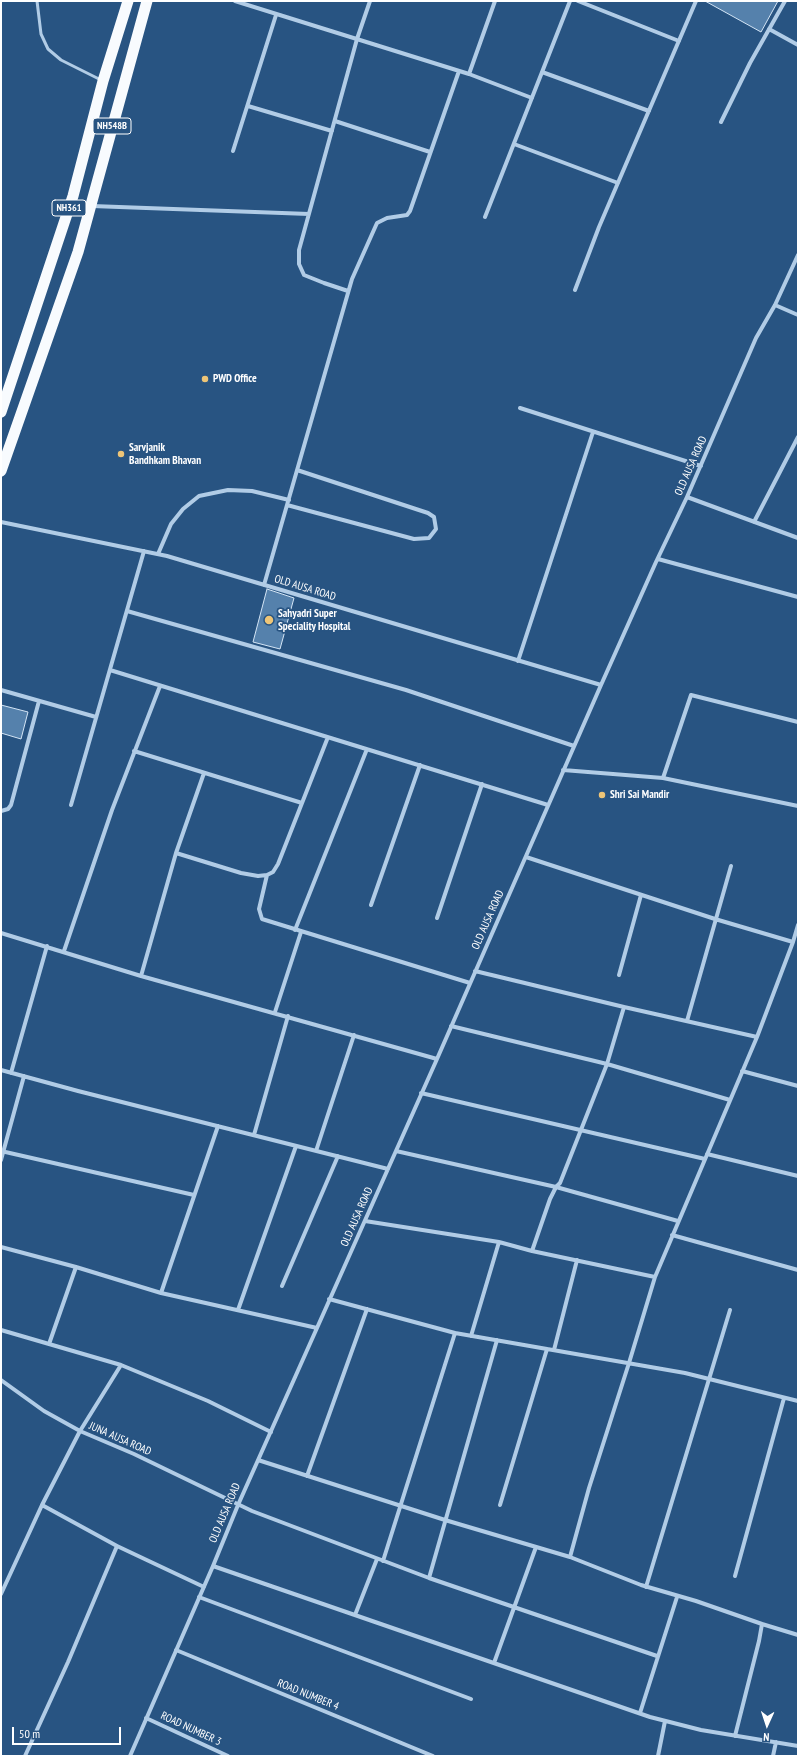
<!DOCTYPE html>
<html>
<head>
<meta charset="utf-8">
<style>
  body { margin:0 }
  #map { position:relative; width:799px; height:1757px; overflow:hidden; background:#285482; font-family:"PT Sans Narrow",sans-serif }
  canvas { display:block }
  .frame { position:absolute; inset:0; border:2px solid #fff; pointer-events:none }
  .north { position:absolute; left:747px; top:1705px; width:40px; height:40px; -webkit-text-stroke:3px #285482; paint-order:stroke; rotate:183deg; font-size:11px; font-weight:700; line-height:16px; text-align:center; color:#fff }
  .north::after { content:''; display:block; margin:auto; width:14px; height:18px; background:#fff; clip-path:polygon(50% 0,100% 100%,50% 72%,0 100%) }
  .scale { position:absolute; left:12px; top:1727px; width:109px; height:18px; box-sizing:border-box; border:2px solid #fff; border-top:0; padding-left:5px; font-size:12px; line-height:14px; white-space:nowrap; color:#fff; -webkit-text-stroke:3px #285482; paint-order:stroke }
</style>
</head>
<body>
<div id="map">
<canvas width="799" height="1757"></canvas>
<div class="frame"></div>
<div class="north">N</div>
<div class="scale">50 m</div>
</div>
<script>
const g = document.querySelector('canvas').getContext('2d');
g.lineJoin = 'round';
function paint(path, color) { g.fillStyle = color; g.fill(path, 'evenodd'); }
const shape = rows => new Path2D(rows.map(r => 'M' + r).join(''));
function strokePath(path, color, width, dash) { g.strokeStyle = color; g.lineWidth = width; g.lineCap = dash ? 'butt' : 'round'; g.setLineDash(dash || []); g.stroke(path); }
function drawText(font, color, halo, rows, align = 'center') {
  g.font = font + ' "PT Sans Narrow",sans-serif'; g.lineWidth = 3.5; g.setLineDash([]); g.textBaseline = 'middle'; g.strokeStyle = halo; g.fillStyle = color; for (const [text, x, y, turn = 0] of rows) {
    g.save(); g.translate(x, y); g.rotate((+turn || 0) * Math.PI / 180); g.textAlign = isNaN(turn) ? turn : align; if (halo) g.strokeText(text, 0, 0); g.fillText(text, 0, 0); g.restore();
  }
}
const building = shape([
  [705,1,778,1,761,32,705,1],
  [267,589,294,598,280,649,253,642,267,589],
  [1,705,28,712,21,739,1,733,1,705]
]);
paint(building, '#5581ac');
strokePath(building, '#d4e5f5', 1);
strokePath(shape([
  [37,1,41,34,48,49,61,60,101,80]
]), '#b1cce6', 3);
strokePath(shape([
  [235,1,469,74,495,1],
  [578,1,679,41],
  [769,29,798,45],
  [542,72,649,111],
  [469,74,532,98],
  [248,106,332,131],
  [335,121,430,152],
  [721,122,750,63,785,1],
  [514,144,618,183],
  [233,151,276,15],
  [92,206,309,214],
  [485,217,570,1],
  [575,290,599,227,696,1],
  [348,291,324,283,304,275,299,264,299,250,357,39,370,1],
  [775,305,798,315],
  [520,408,701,466],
  [687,497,798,538],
  [287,505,414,539,429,538,436,529,434,517,428,513,297,470],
  [1,522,167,556,601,685,656,562,687,497,756,338,775,305,798,255],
  [754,522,798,437],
  [158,554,171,524,183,509,199,496,228,490,252,491,289,500],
  [658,559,798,597],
  [264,585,352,279,377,223,387,218,407,215,410,211,459,71],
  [127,611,406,690,574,746],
  [518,661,593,432],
  [110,670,548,805],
  [1,690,96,717],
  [134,751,302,803],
  [563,770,663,778,798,806],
  [663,778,691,695,798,722],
  [71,805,144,551],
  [1,811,8,809,11,805,39,701],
  [176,853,241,873,258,876,267,875,273,872,278,864,328,737],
  [267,875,259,909,262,919,470,983],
  [371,905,420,765],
  [437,918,482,784],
  [295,930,367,749],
  [1,933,141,976,437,1059],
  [793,942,798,925],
  [64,951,112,810,160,686],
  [475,971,624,1007],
  [619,975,641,895],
  [141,976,176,853,204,773],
  [275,1012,301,932],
  [687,1021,731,866],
  [451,1026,607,1064,730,1100],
  [1,1070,78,1091,388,1169],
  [742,1071,798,1086],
  [11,1073,47,946],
  [421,1093,705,1159],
  [254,1135,288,1016],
  [1,1151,194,1195],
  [316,1151,354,1035],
  [396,1151,556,1187,678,1221],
  [707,1154,798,1176],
  [1,1160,24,1076],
  [365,1221,499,1242,532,1251,655,1277,757,1037,793,942,715,919,526,857],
  [672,1235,798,1270],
  [1,1247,76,1267,161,1293,317,1328],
  [532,1251,550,1199,556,1187,560,1183,607,1064,624,1007,757,1037],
  [655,1277,629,1363,589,1488,570,1557,641,1585,696,1601,762,1624,759,1641,735,1736],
  [282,1286,338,1156],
  [161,1293,218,1126],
  [329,1299,455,1333,685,1373,798,1401],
  [238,1310,296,1146],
  [1,1330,121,1365,208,1401,271,1432],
  [471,1336,499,1242],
  [49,1344,76,1267],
  [554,1350,577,1260],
  [1,1380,44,1411,80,1431,134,1454,252,1511,429,1578,657,1656],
  [258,1460,445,1520,570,1557],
  [307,1476,367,1309],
  [42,1505,80,1431,121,1365],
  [500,1505,547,1349],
  [117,1546,204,1587],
  [383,1561,455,1333],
  [213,1566,650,1717,701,1730,798,1746],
  [735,1576,784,1398],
  [429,1578,497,1340],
  [646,1587,730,1310],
  [1,1594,42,1505,117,1546,68,1662,25,1756],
  [199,1597,471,1699],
  [355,1615,377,1559],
  [762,1624,798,1635],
  [176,1650,433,1756],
  [494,1663,536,1547],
  [640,1713,677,1597],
  [146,1718,228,1756],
  [130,1756,213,1566,238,1505,437,1059,601,685],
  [658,1756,665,1721],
  [773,1756,776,1742]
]), '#b1cce6', 4);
strokePath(shape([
  [1,412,73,196,103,81,128,1],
  [1,471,78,252,147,1]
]), '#f8fbfe', 11);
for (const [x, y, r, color] of [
  [205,379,4,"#eec577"],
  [121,454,4,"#eec577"],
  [269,620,5,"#eec577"],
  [602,795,4,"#eec577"]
]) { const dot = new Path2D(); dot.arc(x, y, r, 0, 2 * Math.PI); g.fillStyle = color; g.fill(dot); strokePath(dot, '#285482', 1.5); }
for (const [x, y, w] of [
  [112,126,38],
  [69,208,34]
]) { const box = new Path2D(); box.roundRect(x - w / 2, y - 8, w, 16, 3); g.fillStyle = '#285482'; g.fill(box); strokePath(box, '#fff', 1); }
drawText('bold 10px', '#fff', null, [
  ["NH548B",112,126],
  ["NH361",69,208]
]);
drawText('bold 11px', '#fff', '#285482', [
  ["PWD Office",213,379],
  ["Sarvjanik",129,448],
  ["Bandhkam Bhavan",129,461],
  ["Sahyadri Super",278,614],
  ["Speciality Hospital",278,627],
  ["Shri Sai Mandir",610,795]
], 'left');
drawText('11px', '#fff', '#285482', [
  ["OLD AUSA ROAD",691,466,-66],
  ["OLD AUSA ROAD",305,588,17],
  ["OLD AUSA ROAD",488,920,-66],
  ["OLD AUSA ROAD",357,1217,-66],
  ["JUNA AUSA ROAD",120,1439,24],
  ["OLD AUSA ROAD",225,1513,-67],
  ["ROAD NUMBER 4",308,1695,22],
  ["ROAD NUMBER 3",191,1729,25]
]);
</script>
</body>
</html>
